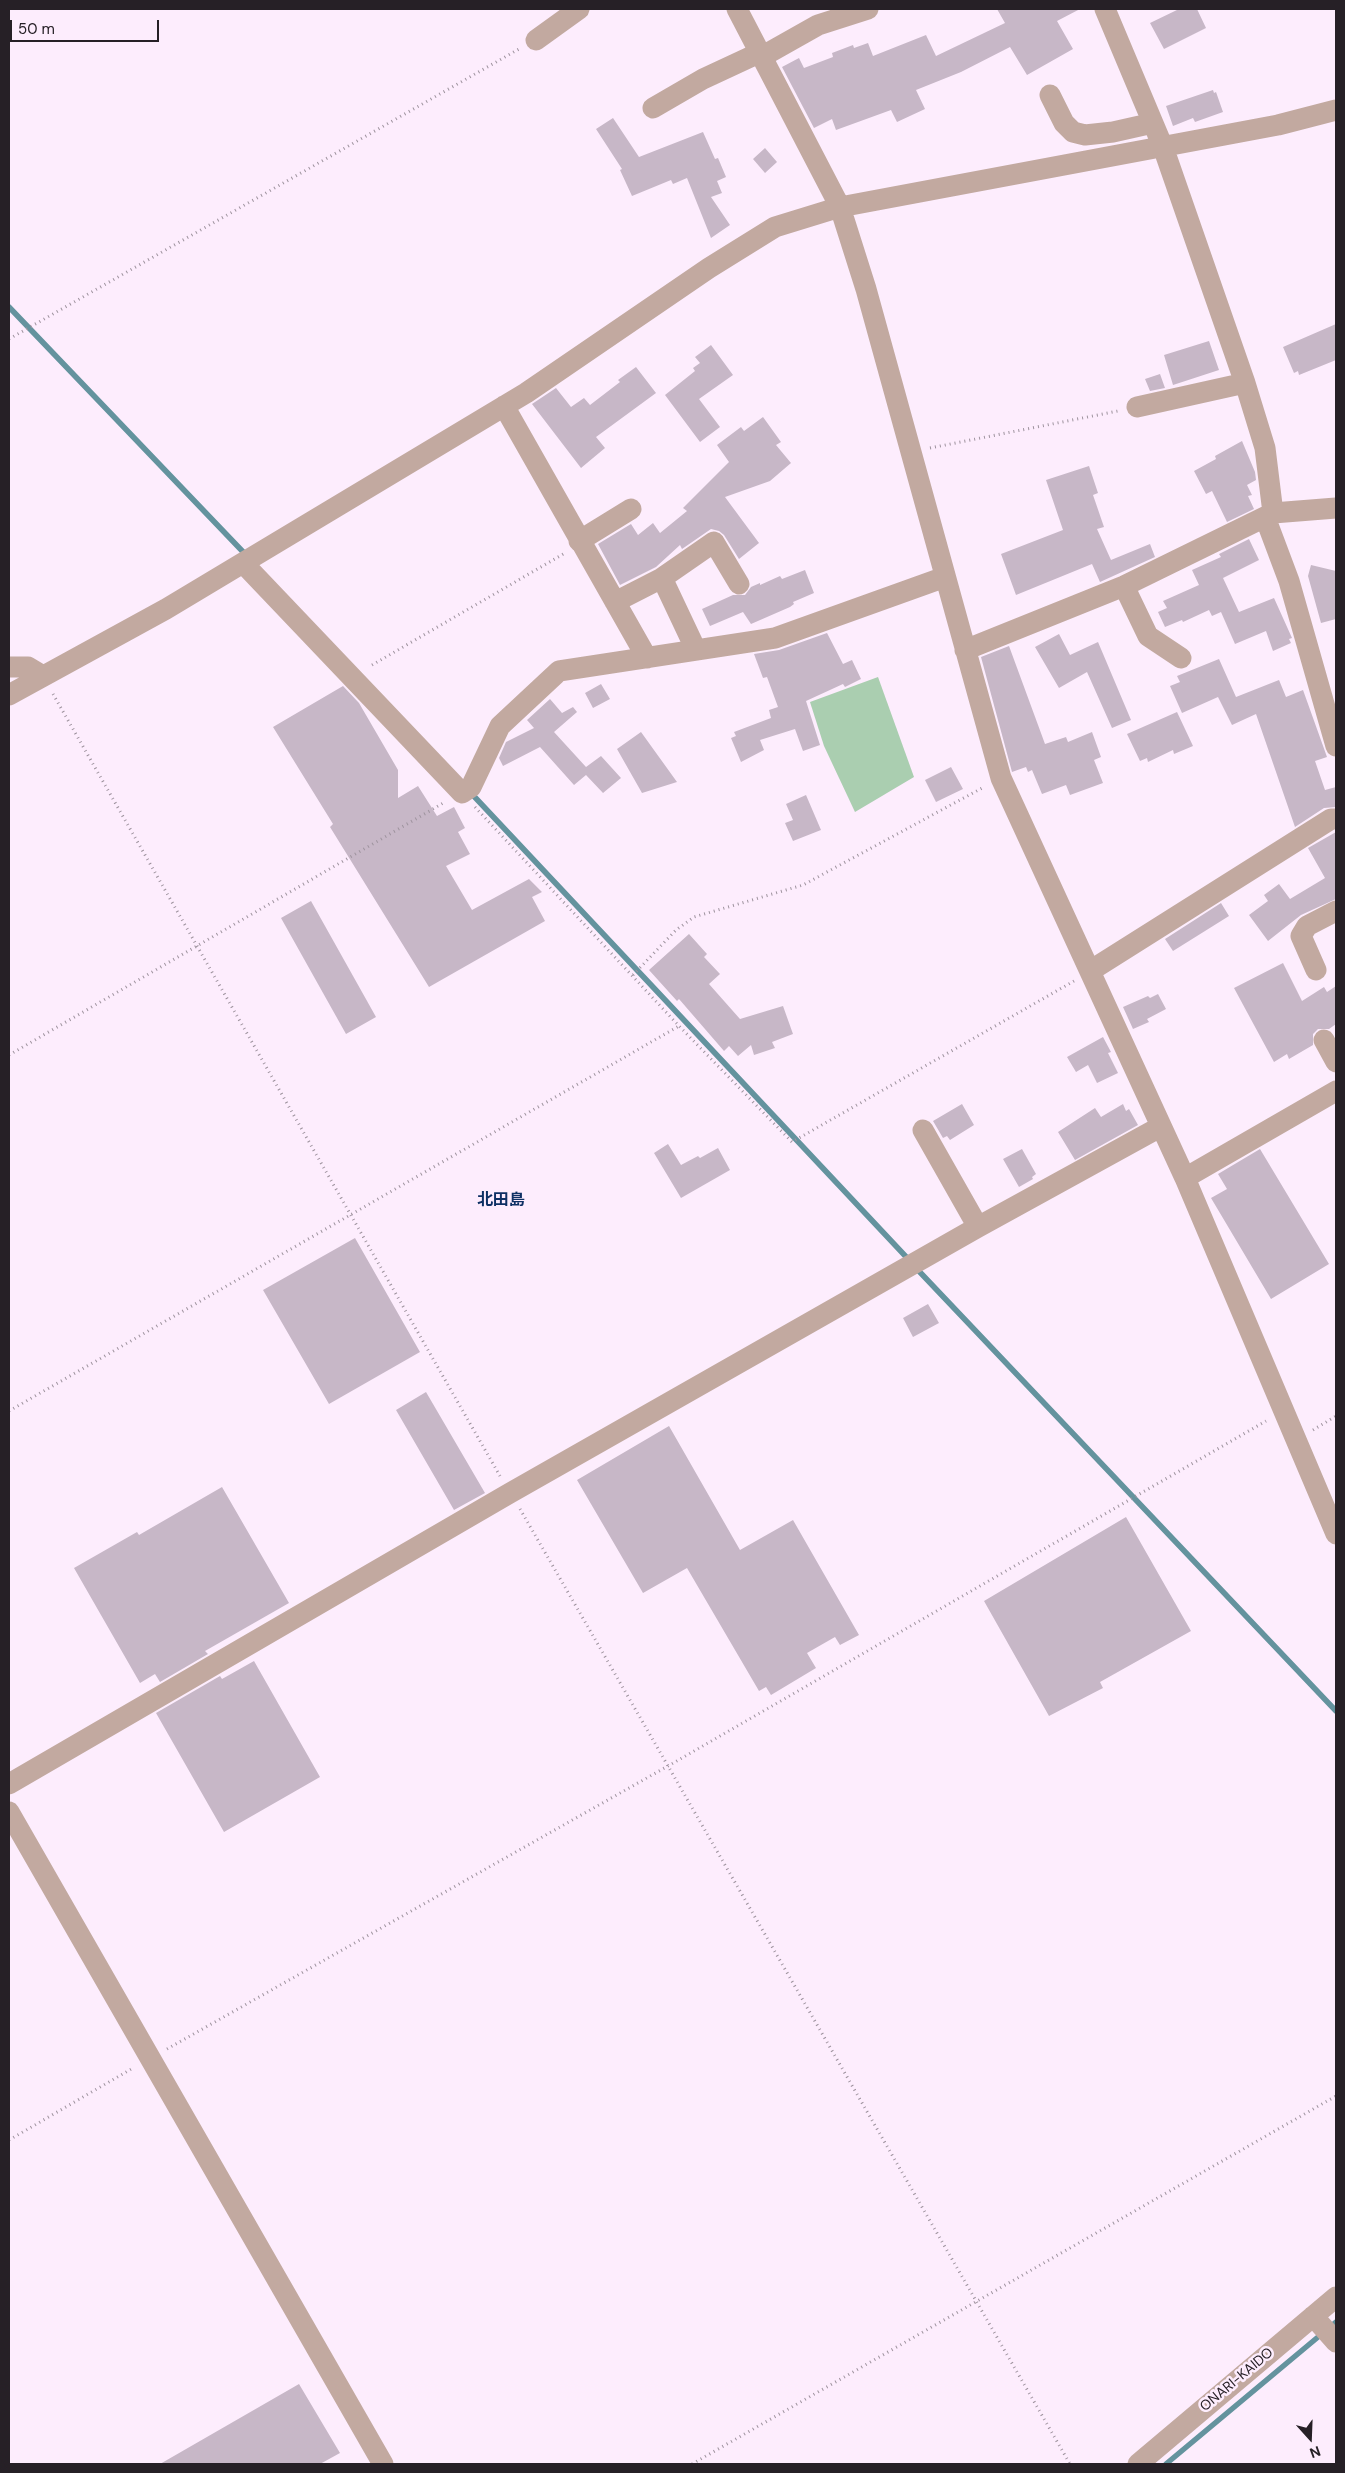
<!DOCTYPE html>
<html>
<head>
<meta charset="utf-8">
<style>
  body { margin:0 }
  #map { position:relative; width:1345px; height:2473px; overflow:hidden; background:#fdedfd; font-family:"DM Sans",sans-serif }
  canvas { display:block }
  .frame { position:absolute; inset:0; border:10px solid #262026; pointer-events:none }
  .north { position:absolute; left:1285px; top:2413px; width:50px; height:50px; -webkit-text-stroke:4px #fdedfd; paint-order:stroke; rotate:160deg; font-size:14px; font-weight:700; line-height:20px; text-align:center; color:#262026 }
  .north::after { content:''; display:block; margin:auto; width:18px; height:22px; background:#262026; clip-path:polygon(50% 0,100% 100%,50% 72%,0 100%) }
  .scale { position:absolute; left:10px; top:20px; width:149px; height:22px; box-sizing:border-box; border:2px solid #262026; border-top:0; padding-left:6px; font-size:15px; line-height:18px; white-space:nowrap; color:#262026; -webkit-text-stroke:4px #fdedfd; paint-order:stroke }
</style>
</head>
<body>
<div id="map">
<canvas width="1345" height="2473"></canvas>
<div class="frame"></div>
<div class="north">N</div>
<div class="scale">50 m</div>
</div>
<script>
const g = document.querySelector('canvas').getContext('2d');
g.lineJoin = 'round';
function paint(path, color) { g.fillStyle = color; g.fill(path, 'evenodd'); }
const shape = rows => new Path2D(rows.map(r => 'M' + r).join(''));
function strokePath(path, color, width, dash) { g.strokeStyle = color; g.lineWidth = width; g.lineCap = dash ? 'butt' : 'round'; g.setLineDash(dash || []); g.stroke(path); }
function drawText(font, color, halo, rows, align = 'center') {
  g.font = font + ' "DM Sans","Noto Sans JP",sans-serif'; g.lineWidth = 5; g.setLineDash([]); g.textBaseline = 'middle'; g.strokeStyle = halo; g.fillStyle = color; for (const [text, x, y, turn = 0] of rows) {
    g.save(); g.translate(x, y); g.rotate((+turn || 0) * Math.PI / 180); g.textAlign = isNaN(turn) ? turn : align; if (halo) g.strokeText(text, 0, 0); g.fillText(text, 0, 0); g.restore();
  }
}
paint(shape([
  [878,677,914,777,855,812,824,746,810,702]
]), '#aaceb0');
strokePath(shape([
  [9,307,247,556],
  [470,792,910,1261],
  [916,1268,1336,1711],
  [1166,2464,1336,2322]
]), '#64939e', 5.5);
paint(shape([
  [997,9,1080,9,1057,21,1073,49,1027,75,1010,47,961,72,916,90,925,109,897,122,891,110,836,130,832,119,814,128,782,67,799,58,804,68,833,57,832,53,853,45,854,48,868,43,873,56,926,35,936,56,1005,23],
  [1179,9,1197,9,1206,28,1164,49,1150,23],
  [1213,90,1214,93,1216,92,1223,112,1195,122,1193,118,1173,126,1166,106],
  [613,118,639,157,703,132,715,159,718,158,726,177,717,181,722,193,711,197,730,225,711,238,687,178,673,184,671,180,632,196,620,170,622,169,596,129],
  [765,148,777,162,765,173,753,159],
  [1336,324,1336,360,1299,375,1298,371,1294,373,1283,347],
  [1209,341,1219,370,1173,385,1164,355],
  [711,345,733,375,699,399,720,427,700,442,665,395,695,371,693,368,700,363,695,357],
  [636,367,656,393,596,437,605,448,581,468,532,404,556,388,571,407,584,398,590,405,620,382,618,380],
  [1160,374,1165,388,1150,391,1145,379],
  [763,417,781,442,776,445,791,463,770,481,725,497,759,543,739,559,724,535,719,531,711,529,682,549,680,545,656,567,620,585,598,544,631,524,638,535,653,523,660,533,687,511,683,508,729,462,717,445,741,427,744,431],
  [1242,441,1255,472,1256,480,1247,485,1252,495,1248,496,1254,509,1227,522,1212,491,1206,494,1194,471,1216,459,1215,456],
  [1089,466,1098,493,1093,495,1104,527,1097,529,1111,560,1150,544,1155,557,1100,582,1092,564,1016,595,1001,554,1063,530,1046,480],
  [1249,539,1259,560,1223,578,1239,612,1274,598,1292,638,1289,639,1291,643,1273,651,1266,631,1235,644,1221,612,1212,616,1209,610,1183,622,1182,620,1165,627,1158,612,1167,608,1163,601,1199,585,1192,570,1221,557,1219,554],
  [1311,565,1336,571,1336,619,1321,623,1308,576],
  [805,570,814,593,793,602,794,604,790,607,751,624,743,612,710,626,702,609,733,595,745,595,751,587,760,583,760,585,780,576,782,579],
  [827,633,843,664,852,660,861,679,845,687,843,684,806,701,820,745,803,751,795,729,760,740,764,750,741,762,731,738,736,736,734,732,771,718,769,710,778,707,767,677,763,678,754,654,779,650],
  [1059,634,1070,655,1098,642,1131,720,1112,728,1087,672,1059,688,1035,647],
  [1009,646,1045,744,1066,737,1068,742,1092,732,1101,757,1094,760,1103,783,1070,795,1066,785,1042,794,1032,770,1028,772,1026,767,1012,772,981,657],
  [1219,659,1236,697,1279,680,1286,697,1303,690,1327,757,1315,761,1325,790,1336,787,1336,807,1324,808,1295,827,1256,714,1232,725,1218,697,1182,713,1170,686,1180,682,1177,676],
  [601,684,610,699,593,708,585,693],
  [343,686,359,703,398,770,398,798,418,786,437,816,454,807,465,828,458,832,470,854,446,866,472,910,529,879,542,892,532,897,545,921,429,987,330,827,333,824,273,727],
  [550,699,562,713,573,707,577,712,554,732,586,767,601,756,621,778,603,793,586,775,574,785,540,747,503,766,499,758,506,742,534,728,527,720],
  [1177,712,1193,746,1174,754,1173,750,1148,762,1147,758,1140,761,1127,734],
  [641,732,677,782,642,793,617,749],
  [951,767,963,789,936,802,925,780],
  [806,795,821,830,793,841,785,823,793,820,786,804],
  [1336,832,1336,899,1301,915,1268,941,1249,915,1268,901,1264,895,1279,884,1290,899,1325,878,1308,848],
  [311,901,376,1017,346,1034,281,918],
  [1221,903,1229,916,1173,951,1165,939],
  [689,934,707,954,704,957,720,974,709,984,740,1019,783,1006,793,1034,772,1042,775,1048,754,1055,751,1045,738,1056,729,1046,724,1051,679,999,677,1001,649,970],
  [1283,963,1302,1001,1324,987,1327,992,1336,986,1336,1024,1329,1029,1318,1029,1313,1034,1313,1045,1289,1059,1287,1054,1274,1062,1234,988],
  [1158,994,1166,1009,1147,1019,1149,1022,1133,1029,1123,1007,1148,996,1150,998],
  [1103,1037,1111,1052,1108,1053,1118,1073,1097,1083,1088,1065,1076,1072,1067,1057],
  [962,1104,974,1125,950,1140,947,1136,943,1138,933,1121],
  [1123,1104,1126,1111,1129,1109,1138,1125,1075,1160,1058,1132,1095,1108,1101,1117],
  [668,1144,681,1165,698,1156,700,1158,718,1148,730,1170,681,1198,654,1153],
  [1022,1149,1036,1174,1032,1177,1033,1179,1019,1187,1003,1159],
  [1260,1149,1329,1264,1271,1299,1211,1198,1227,1189,1218,1174],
  [355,1238,420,1352,329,1404,263,1290],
  [928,1304,939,1323,913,1337,903,1318],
  [426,1392,485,1493,454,1510,396,1410],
  [669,1426,740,1550,793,1520,859,1635,840,1645,835,1637,807,1653,816,1668,771,1695,766,1687,759,1691,687,1568,643,1593,577,1480],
  [222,1487,289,1603,205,1651,208,1654,160,1682,155,1674,140,1683,74,1568,137,1532,139,1535],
  [1126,1517,1191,1631,1100,1682,1103,1688,1049,1716,984,1601],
  [254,1661,320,1777,224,1832,156,1713,220,1676,222,1679],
  [299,2384,340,2453,320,2464,160,2464]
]), '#c7b7c7');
strokePath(shape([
  [9,339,519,49],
  [930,448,1118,411],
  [372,665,565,553],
  [53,694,500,1476],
  [475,807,679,1026,792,1142,1074,981],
  [633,975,676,930,694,917,803,885,984,787],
  [9,1055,445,802],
  [9,1411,679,1026],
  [1313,1430,1336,1416],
  [520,1509,1070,2464],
  [167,2049,668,1766,1266,1421],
  [9,2140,133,2068],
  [692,2464,1336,2096]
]), '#9e939e', 3, [1, 4]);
strokePath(shape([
  [737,9,840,207,866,289,1001,778,1185,1178,1336,1534],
  [1105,9,1163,147,1245,383,1265,448,1273,513],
  [536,40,579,9],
  [763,56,818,25,868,9],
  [1050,95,1064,123,1073,132,1085,135,1113,132,1153,123],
  [653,108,703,79,761,52],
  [504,406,647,658],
  [1137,407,1245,383],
  [1265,517,1289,581,1336,746],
  [579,541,631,509],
  [243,563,462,793,471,787,500,726,559,671,775,638,945,577],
  [662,578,696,650],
  [1124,586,1148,636,1181,658],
  [615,602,662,578,714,542,739,584],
  [965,650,1124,586,1273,513,1336,508],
  [9,667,28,667,43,676],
  [9,695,166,609,526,393,709,268,775,227,840,207,1278,125,1336,110],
  [1316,970,1301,936,1307,926,1336,911],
  [1090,971,1331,819,1336,819],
  [1324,1040,1336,1062],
  [923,1130,978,1227],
  [1185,1178,1336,1091],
  [9,1784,510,1493,978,1227,1160,1127],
  [9,1812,383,2464],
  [1313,2316,1336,2342],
  [1138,2464,1336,2297]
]), '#c2a9a0', 21);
drawText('14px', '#262026', '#fdedfd', [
  ["ONARI-KAIDO",1237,2380,-40]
]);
drawText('bold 16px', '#0e3064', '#fdedfd', [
  ["北田島",501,1201]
]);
</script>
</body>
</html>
